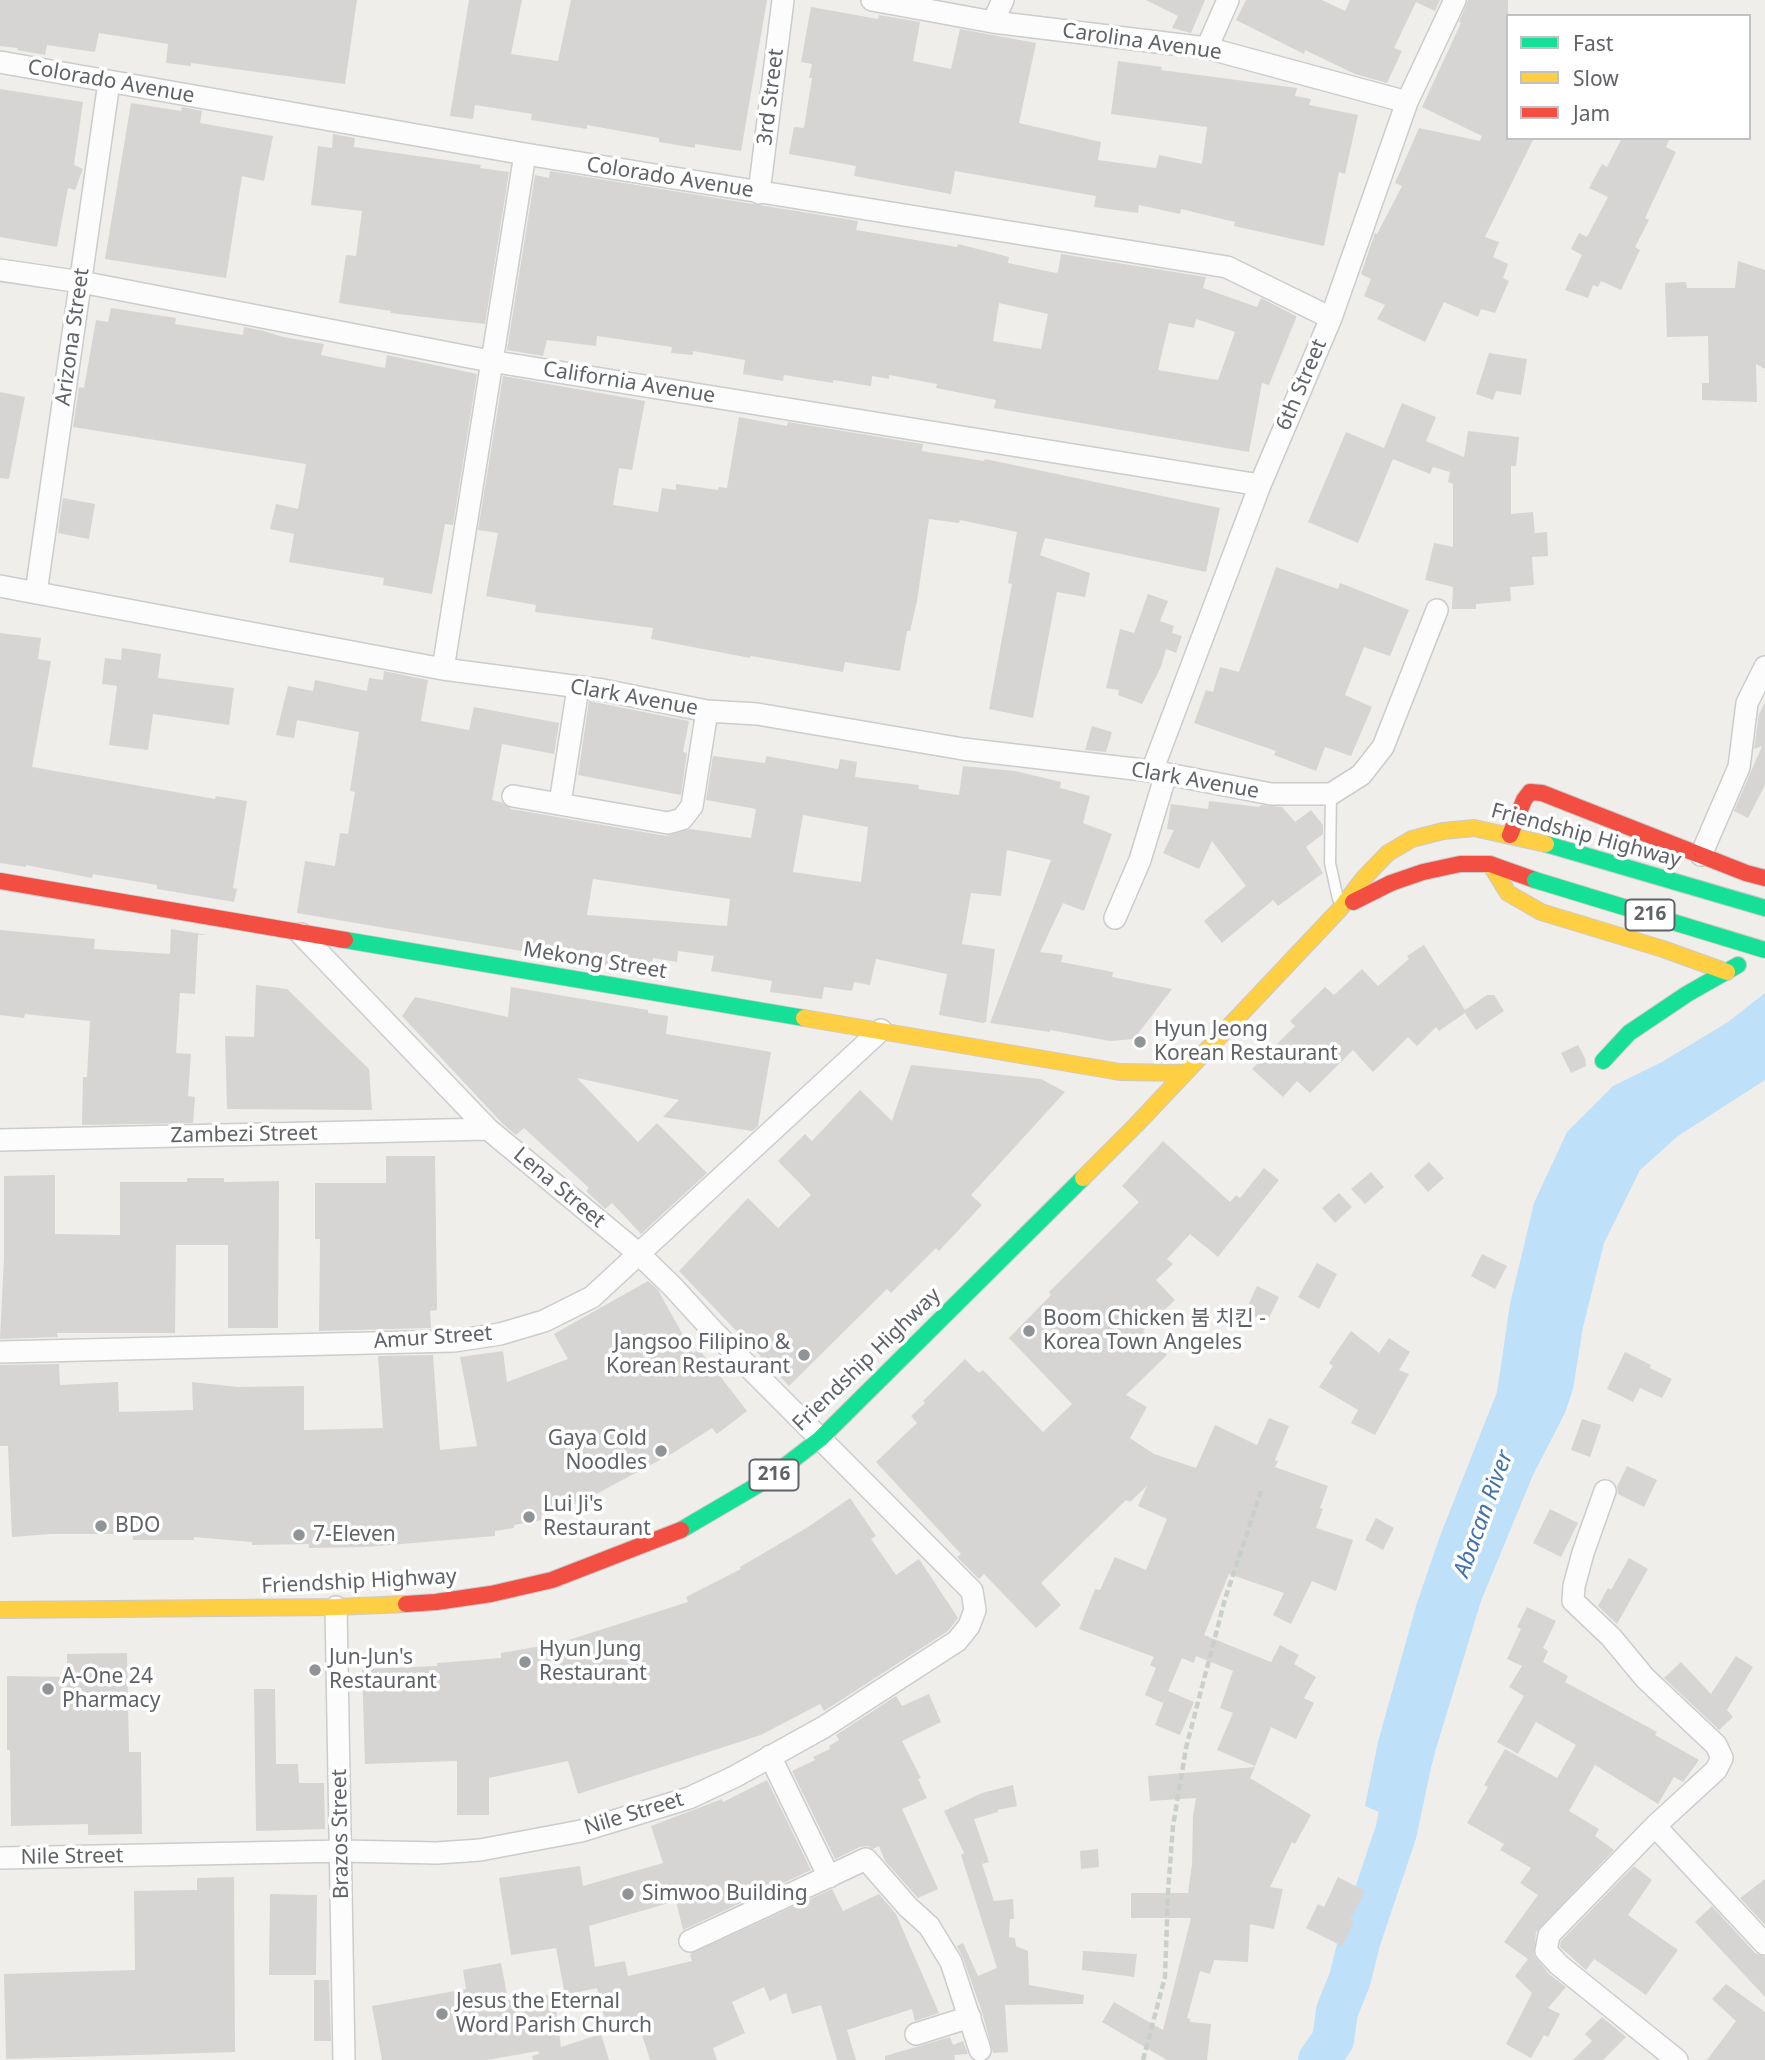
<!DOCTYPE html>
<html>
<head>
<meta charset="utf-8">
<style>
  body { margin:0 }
  #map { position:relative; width:1765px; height:2060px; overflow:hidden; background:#efeeea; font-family:"Noto Sans",sans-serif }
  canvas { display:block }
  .legend { position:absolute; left:1506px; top:14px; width:245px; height:126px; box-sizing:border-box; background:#fff; border:2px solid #bfc1c3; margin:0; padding:9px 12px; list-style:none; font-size:21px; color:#5f6368 }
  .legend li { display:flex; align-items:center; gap:14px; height:35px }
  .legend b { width:35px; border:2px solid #bfc1c3 }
</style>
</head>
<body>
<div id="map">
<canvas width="1765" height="2060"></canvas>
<ul class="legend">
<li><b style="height:9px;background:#16e098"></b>Fast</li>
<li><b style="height:9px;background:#ffcf43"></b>Slow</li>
<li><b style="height:9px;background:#f24e42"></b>Jam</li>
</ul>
</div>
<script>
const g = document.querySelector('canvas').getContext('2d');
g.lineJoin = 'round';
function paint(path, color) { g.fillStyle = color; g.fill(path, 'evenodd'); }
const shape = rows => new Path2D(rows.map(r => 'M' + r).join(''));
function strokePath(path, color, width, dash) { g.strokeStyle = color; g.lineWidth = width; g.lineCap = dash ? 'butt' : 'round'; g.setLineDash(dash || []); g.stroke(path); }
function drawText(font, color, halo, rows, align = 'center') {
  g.font = font + ' "Noto Sans","Noto Sans KR",sans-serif'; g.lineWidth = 7; g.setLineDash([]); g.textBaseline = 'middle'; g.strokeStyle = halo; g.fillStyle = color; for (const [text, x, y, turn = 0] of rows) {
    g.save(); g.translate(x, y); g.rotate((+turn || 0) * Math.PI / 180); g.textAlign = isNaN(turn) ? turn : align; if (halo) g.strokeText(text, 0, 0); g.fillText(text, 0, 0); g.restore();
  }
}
paint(shape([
  [1765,993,1765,1080,1678,1136,1640,1170,1604,1243,1583,1327,1573,1389,1565,1413,1533,1475,1481,1601,1435,1752,1416,1828,1365,1806,1378,1742,1416,1606,1440,1536,1497,1392,1510,1304,1534,1203,1567,1132,1613,1086,1662,1062,1728,1022]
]), '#bfe0f9');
strokePath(shape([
  [1319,2060,1333,2040,1337,2011,1350,1979,1359,1942,1396,1832,1410,1765]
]), '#bfe0f9', 42);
paint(shape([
  [0,0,357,0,345,84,191,63,191,66,166,63,168,44,99,33,95,52,47,45,45,55,17,50,18,48,0,46],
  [469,0,522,0,511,54,558,61,571,0,767,0,741,151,695,144,695,148,659,142,659,138,587,125,587,129,531,120,532,114,475,105,473,119,450,116],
  [1146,0,1205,0,1191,33,1172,28,1178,16],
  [1246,0,1322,0,1345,11,1350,0,1440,0,1435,11,1416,2,1394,48,1402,51,1387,83,1355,74,1305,50,1304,54,1236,20],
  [1468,0,1508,0,1508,138,1534,138,1485,237,1499,242,1493,257,1508,264,1503,278,1509,281,1495,313,1481,309,1478,317,1444,302,1425,342,1377,319,1385,305,1364,296,1371,279,1361,274,1375,233,1377,234,1402,186,1395,183,1419,128,1480,141,1482,136,1422,107,1461,23,1459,22],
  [811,7,878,19,879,15,920,22,913,61,951,69,960,29,1036,43,1019,123,1101,142,1098,160,1156,168,1159,155,1202,164,1207,127,1111,114,1118,61,1162,67,1161,70,1297,88,1295,96,1311,99,1309,105,1358,115,1345,174,1339,172,1324,246,1234,226,1235,222,1181,209,1180,214,1139,205,1138,213,1094,207,1096,196,955,171,951,194,854,176,856,166,789,154,794,127,804,128,812,78,809,78,812,64,801,62],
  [0,89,83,102,74,165,83,169,75,190,68,188,57,247,0,237],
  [131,103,181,111,182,107,202,111,200,123,273,136,264,181,242,176,226,278,105,259],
  [333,134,355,138,354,147,481,165,480,168,509,172,485,324,390,313,391,311,339,303,346,255,356,256,362,211,311,205,318,146,332,148],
  [1622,138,1670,138,1666,147,1676,152,1645,218,1649,220,1635,247,1640,250,1621,290,1601,281,1598,287,1593,285,1588,298,1565,290,1582,255,1571,249,1579,233,1587,237,1608,197,1589,188,1602,164,1607,167],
  [550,171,858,221,856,230,957,247,958,244,1009,257,1008,263,1056,273,1058,272,1061,254,1206,277,1203,288,1257,307,1261,298,1296,316,1296,318,1269,385,1262,383,1249,452,994,408,996,400,936,388,937,384,889,375,889,379,872,376,871,386,833,380,833,383,784,375,783,381,743,374,745,360,693,351,693,355,671,353,672,347,597,336,596,346,547,340,543,356,507,350,535,175,549,178],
  [999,303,1048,314,1041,349,993,341],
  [1196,319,1235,332,1218,380,1158,370,1169,323,1194,328],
  [1738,261,1765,270,1765,369,1756,364,1757,402,1702,400,1702,383,1709,383,1708,336,1667,337,1665,283,1686,282,1687,288,1735,288],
  [111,308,176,318,175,324,243,335,244,327,264,331,283,337,324,344,321,355,385,368,387,355,477,374,453,525,445,524,432,594,383,585,384,578,289,562,294,534,270,529,276,504,298,509,306,464,73,427,79,387,84,388,96,320,108,322],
  [1489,353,1527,359,1521,395,1496,391,1493,400,1476,394],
  [503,376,645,401,632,470,619,468,613,505,658,512,662,488,676,490,676,484,718,490,719,487,727,488,739,417,787,426,788,422,923,444,922,451,984,461,985,459,1220,508,1206,572,1045,538,1040,555,1090,573,1085,597,1057,592,1033,718,989,709,1012,584,1008,583,1017,532,960,520,959,523,929,519,917,601,910,631,907,631,900,671,845,662,843,672,751,656,750,658,651,639,653,628,535,612,536,605,486,596,498,533,478,530],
  [0,392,25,397,9,479,0,478],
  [1402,403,1436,417,1426,441,1464,457,1468,431,1519,437,1516,466,1511,466,1511,514,1533,512,1535,533,1547,532,1548,556,1532,557,1534,585,1510,587,1511,601,1476,604,1476,609,1452,609,1453,587,1425,580,1434,543,1453,547,1453,484,1448,482,1450,472,1433,467,1430,474,1393,459,1358,543,1308,522,1346,432,1384,448],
  [63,498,95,504,89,539,58,533],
  [1276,567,1338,589,1340,583,1409,610,1390,656,1364,647,1345,695,1372,707,1351,756,1325,747,1316,771,1274,755,1276,751,1194,723,1206,690,1213,692,1220,667,1239,672],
  [1148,594,1168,601,1160,621,1174,626,1172,633,1182,636,1176,653,1166,649,1161,667,1142,704,1118,695,1119,690,1106,688,1120,629,1134,633],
  [0,633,41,638,38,659,51,661,32,767,215,799,216,796,247,801,233,888,237,889,234,902,157,889,157,885,93,874,92,878,26,865,26,867,0,863],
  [122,648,161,654,158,678,234,688,229,725,153,714,148,750,109,745,117,686,102,684,105,658,121,660],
  [384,671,428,680,421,721,469,730,474,707,559,723,554,754,502,744,492,800,501,802,511,809,666,836,690,829,751,838,756,809,706,800,713,756,765,763,766,756,838,769,840,759,857,762,855,777,919,785,918,789,959,795,963,766,1015,771,1061,782,1060,788,1090,796,1083,823,1112,834,1084,911,1063,903,1040,952,1063,955,1061,962,1113,972,1112,977,1172,989,1134,1039,1110,1041,1050,1030,1050,1032,990,1023,1051,860,1007,850,1001,896,971,893,962,944,995,949,986,1022,983,1023,939,1015,947,974,876,959,870,985,854,982,852,991,824,987,822,999,770,992,772,981,711,971,714,956,678,951,677,962,653,958,651,973,297,913,305,861,335,866,340,833,348,834,355,792,350,791,359,732,297,720,294,738,276,735,288,686,313,691,315,680,367,691,369,678,383,680],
  [803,815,868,827,861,882,793,872],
  [593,879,730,899,727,926,587,915],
  [589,701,689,721,683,752,687,753,681,795,578,775],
  [1765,702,1765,785,1748,818,1734,811,1762,746,1754,749,1759,714],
  [1092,726,1112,732,1106,752,1085,750],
  [1209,801,1259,807,1261,805,1282,807,1295,822,1311,810,1323,825,1323,834,1306,847,1323,873,1278,906,1273,900,1222,943,1204,921,1246,886,1212,841,1199,869,1163,853,1174,830,1167,829,1171,804,1208,809],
  [171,929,207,935,198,935,195,994,180,993,176,1053,191,1054,188,1096,195,1097,193,1123,82,1125,83,1077,87,1077,90,1021,25,1014,24,1018,0,1015,0,930,95,939,94,949,170,954],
  [1424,945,1465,1010,1487,995,1494,995,1504,1011,1476,1030,1465,1013,1439,1031,1436,1027,1417,1046,1408,1037,1373,1072,1353,1050,1310,1093,1297,1081,1283,1097,1252,1069,1295,1026,1290,1021,1325,987,1334,995,1362,969,1378,986,1409,959,1407,956],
  [256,985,287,989,369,1069,372,1110,227,1109,225,1036,254,1037],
  [511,987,648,1010,648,1013,668,1016,666,1034,771,1052,758,1126,752,1131,663,1117,679,1100,577,1078,638,1142,657,1123,707,1173,641,1234,612,1203,605,1209,600,1204,586,1191,589,1188,524,1128,516,1135,503,1124,402,1016,415,997,508,1017],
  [1578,1045,1585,1058,1586,1066,1571,1073,1561,1053],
  [911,1065,1041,1079,1065,1092,971,1195,982,1205,939,1251,936,1248,891,1293,887,1289,789,1386,679,1271,748,1198,778,1228,811,1195,778,1161,805,1134,812,1141,860,1090,892,1121],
  [1163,1141,1230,1202,1236,1195,1240,1198,1264,1168,1279,1180,1218,1257,1190,1234,1167,1259,1173,1264,1156,1280,1175,1300,1143,1331,1167,1355,1126,1395,1147,1407,1130,1438,1154,1454,1196,1468,1215,1425,1257,1445,1269,1418,1289,1426,1275,1460,1278,1461,1275,1467,1328,1486,1320,1508,1323,1509,1316,1528,1353,1540,1336,1591,1312,1581,1291,1624,1273,1615,1284,1593,1229,1574,1204,1635,1271,1662,1280,1645,1299,1655,1294,1664,1316,1677,1304,1698,1314,1703,1296,1739,1271,1727,1255,1766,1217,1750,1233,1713,1220,1708,1233,1671,1196,1656,1194,1663,1182,1658,1163,1703,1145,1695,1156,1668,1150,1665,1154,1657,1079,1629,1095,1589,1100,1590,1115,1557,1146,1570,1167,1519,1138,1506,1147,1486,1130,1502,1126,1500,1041,1583,1061,1605,1036,1628,984,1574,979,1579,957,1557,961,1554,876,1462,917,1423,911,1416,925,1403,923,1401,965,1359,979,1373,983,1370,1043,1432,1072,1404,1009,1338,1051,1295,1049,1292,1139,1202,1122,1186],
  [386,1156,435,1156,437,1310,430,1311,431,1328,319,1331,320,1239,315,1239,315,1183,386,1183],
  [1429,1162,1444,1178,1428,1192,1414,1176],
  [1371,1172,1384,1187,1365,1204,1351,1189],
  [55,1175,55,1234,120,1235,120,1182,187,1182,187,1178,224,1178,224,1182,279,1181,278,1328,228,1328,228,1245,176,1245,175,1333,57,1333,58,1337,0,1339,4,1258,4,1176],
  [1339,1193,1352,1207,1335,1223,1322,1208],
  [1482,1254,1507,1266,1495,1289,1471,1276],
  [1317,1263,1337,1274,1319,1309,1298,1297],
  [648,1281,658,1290,693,1353,699,1349,747,1411,717,1434,712,1428,673,1453,583,1501,541,1515,542,1520,514,1525,514,1528,495,1531,495,1536,366,1547,309,1548,309,1544,252,1545,252,1542,194,1537,194,1540,133,1540,133,1534,50,1534,12,1537,8,1446,0,1446,0,1365,59,1364,60,1385,118,1382,119,1412,193,1410,192,1382,238,1387,304,1386,304,1430,383,1428,378,1356,433,1355,440,1450,477,1446,460,1357,503,1351,507,1382,568,1359,554,1334],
  [1257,1286,1279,1297,1267,1322,1245,1312],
  [1351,1331,1379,1353,1389,1338,1410,1352,1399,1370,1409,1374,1375,1435,1351,1423,1358,1410,1319,1387,1333,1366,1329,1363],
  [1625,1352,1651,1365,1650,1368,1672,1379,1662,1398,1640,1388,1633,1402,1607,1389],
  [1582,1419,1601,1425,1590,1457,1571,1450],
  [1627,1466,1657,1480,1644,1507,1618,1494,1617,1487],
  [850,1498,876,1536,871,1539,896,1575,919,1559,958,1618,948,1631,824,1711,820,1704,761,1735,578,1794,568,1761,489,1778,489,1815,457,1815,457,1761,365,1764,362,1669,437,1666,437,1663,501,1658,501,1653,559,1643,688,1602,686,1597,741,1569,740,1567,808,1527],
  [1550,1509,1578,1523,1561,1557,1533,1543],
  [1376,1518,1394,1528,1383,1550,1365,1540],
  [1629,1558,1648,1569,1617,1624,1598,1606,1608,1588,1611,1590],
  [1527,1607,1556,1621,1543,1648,1548,1651,1543,1662,1568,1676,1565,1682,1657,1732,1655,1735,1699,1760,1683,1782,1674,1777,1658,1804,1595,1765,1569,1811,1599,1829,1595,1836,1614,1850,1536,1932,1534,1955,1549,1974,1566,1987,1548,2008,1560,2014,1548,2037,1544,2035,1531,2058,1506,2044,1532,1993,1515,1976,1528,1959,1504,1942,1538,1895,1520,1883,1531,1868,1500,1850,1504,1844,1467,1823,1488,1787,1484,1785,1505,1749,1557,1778,1576,1745,1536,1722,1518,1754,1497,1742,1524,1696,1509,1687,1522,1666,1507,1659,1521,1629,1517,1627],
  [127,1653,129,1752,141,1752,142,1834,88,1835,88,1824,11,1826,10,1750,7,1750,7,1676,67,1677,67,1654],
  [1736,1656,1753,1667,1727,1710,1733,1717,1719,1730,1664,1678,1681,1662,1711,1694],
  [254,1689,275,1689,276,1764,298,1764,299,1783,324,1783,325,1829,256,1831],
  [1168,1691,1194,1702,1180,1735,1155,1725],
  [929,1694,941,1722,902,1741,921,1778,918,1779,927,1798,902,1809,938,1889,918,1898,885,1861,879,1846,873,1849,868,1846,860,1847,835,1859,792,1771,815,1760,813,1757,830,1749,829,1746,839,1740,836,1735,896,1696,902,1706],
  [1255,1767,1250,1778,1311,1815,1295,1844,1292,1842,1270,1887,1283,1889,1274,1929,1250,1924,1248,1962,1214,1960,1210,1974,1200,1971,1187,2018,1190,2019,1190,2022,1211,2024,1207,2060,1167,2060,1102,2022,1114,2002,1163,2030,1191,1918,1131,1918,1131,1893,1188,1893,1192,1864,1193,1816,1196,1798,1150,1801,1148,1776],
  [767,1780,811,1870,683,1930,676,1901,589,1926,595,1967,625,1961,628,1976,692,1961,690,1954,832,1889,843,1911,879,1894,896,1914,939,2013,915,2021,912,2009,847,2030,856,2060,837,2060,821,2005,792,2014,786,1993,770,2001,764,1987,732,2002,745,2033,713,2048,717,2060,650,2060,638,2022,608,2032,597,1988,565,1995,556,1948,511,1955,499,1878,580,1866,583,1886,663,1863,651,1826,722,1799,723,1802],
  [1013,1785,1017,1806,998,1810,998,1812,974,1819,989,1862,982,1864,994,1901,1013,1899,1014,1919,1010,1919,1009,1937,1015,1938,1016,1946,1028,1951,1029,1985,1084,1995,1083,2004,1005,2005,1008,2052,993,2053,982,2012,963,1958,957,1946,963,1943,978,1976,997,1968,961,1855,964,1853,944,1811,982,1793],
  [1098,1849,1099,1867,1081,1869,1080,1851],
  [1634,1866,1652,1880,1628,1915,1678,1950,1646,1995,1594,1959,1586,1970,1560,1947,1561,1941],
  [234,1877,235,2052,6,2059,4,1974,135,1970,134,1891,197,1890,197,1878],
  [1338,1877,1365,1891,1350,1920,1354,1922,1342,1946,1306,1928,1318,1904,1324,1907],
  [1765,1879,1765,1925,1740,1898],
  [270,1894,317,1895,316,1975,269,1975],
  [1712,1906,1755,1953,1765,1957,1765,1997,1695,1922],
  [1083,1951,1137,1954,1134,1977,1082,1970],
  [501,1963,508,2000,554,1994,561,2047,601,2034,609,2060,533,2060,532,2056,539,2054,538,2051,487,2060,382,2060,372,2006,466,1989,463,1970],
  [314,1980,329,1980,331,2041,314,2041],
  [1726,1984,1765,2012,1765,2060,1707,2060,1736,2021,1712,1999],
  [1602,2017,1626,2037,1603,2060,1573,2060,1592,2041,1585,2034],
  [950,2037,953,2045,963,2041,968,2054,954,2055,955,2060,885,2060,885,2056]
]), '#d6d5d3');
const lane = shape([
  [1331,794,1330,863,1338,899]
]);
const street = shape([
  [872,0,993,22,1207,48,1407,102],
  [993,22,1003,0],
  [1207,48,1228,0],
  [0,62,525,154,1227,267,1331,318],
  [759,193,783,0],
  [0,270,81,282,490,361,1260,485],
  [0,586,443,669,603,690,707,711,757,714,963,749,1152,771,1271,794,1331,794,1361,775,1383,747,1437,610],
  [36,593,109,82],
  [443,669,525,154],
  [1152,771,1260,485,1331,318,1407,102,1455,0],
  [513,796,668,823,682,819,692,806,707,711],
  [560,803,578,688],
  [1701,855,1739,767,1747,703,1765,667],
  [1115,918,1140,860,1166,774],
  [0,1140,488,1129],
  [0,1352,454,1341,500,1334,544,1321,592,1297,881,1030],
  [1605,1491,1583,1553,1574,1586,1573,1601,1611,1637,1645,1678,1716,1745,1722,1758,1716,1770,1655,1826,1549,1935,1546,1951,1559,1965,1677,2060],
  [336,1607,344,2060],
  [770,1756,829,1877],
  [1655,1826,1765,1944],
  [0,1858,342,1851,437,1853,480,1850,581,1831,689,1798,734,1777,824,1727,957,1641,969,1626,975,1610,972,1591,715,1333,673,1287,639,1254,488,1129,301,934],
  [690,1941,866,1859,908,1907,929,1926,951,1962,980,2050],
  [916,2034,970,2017]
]);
const fast = shape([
  [1546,844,1765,908],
  [345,940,804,1018],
  [1603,1061,1629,1033,1687,994,1738,965],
  [681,1530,768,1479,820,1439,1083,1178]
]);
const slow = shape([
  [1490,864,1508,893,1541,912,1663,949,1727,972],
  [804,1018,1120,1072,1185,1073],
  [1083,1178,1136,1125,1340,909,1363,879,1388,853,1412,839,1443,831,1474,828,1546,844],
  [0,1610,336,1607,406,1604]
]);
const jam = shape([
  [1510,835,1524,800,1530,792,1542,793,1746,873,1765,878],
  [0,881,345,940],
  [1353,902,1391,883,1423,872,1460,864,1490,864,1535,880],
  [406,1604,436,1602,491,1594,552,1580,681,1530]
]);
strokePath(lane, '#cbcccc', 13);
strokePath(street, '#cbcccc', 24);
strokePath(fast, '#cacacb', 18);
strokePath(slow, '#cacacb', 18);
strokePath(jam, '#cacacb', 18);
strokePath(shape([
  [1143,2060,1165,1977,1168,1892,1173,1826,1186,1748,1225,1599,1261,1491]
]), '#cacfcc', 4.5, [7, 3.5]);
strokePath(lane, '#fdfcfc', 10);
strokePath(street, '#fdfcfc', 21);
strokePath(fast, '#16e098', 16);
strokePath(slow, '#ffcf43', 16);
strokePath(jam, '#f24e42', 16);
const fastBridge = shape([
  [1535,880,1765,950]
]);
strokePath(fastBridge, '#d7ceb8', 18, []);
strokePath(fastBridge, '#16e098', 16);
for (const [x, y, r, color] of [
  [1140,1042,7,"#919496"],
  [1029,1331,7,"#919496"],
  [804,1355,7,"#919496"],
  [661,1451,7,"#919496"],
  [529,1517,7,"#919496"],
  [101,1526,7,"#919496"],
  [299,1535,7,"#919496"],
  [525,1662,7,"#919496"],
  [315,1670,7,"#919496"],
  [48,1689,7,"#919496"],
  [628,1894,7,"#919496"],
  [442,2014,7,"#919496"]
]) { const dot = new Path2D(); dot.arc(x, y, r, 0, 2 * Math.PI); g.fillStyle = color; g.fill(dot); strokePath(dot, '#fff', 2.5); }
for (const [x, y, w] of [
  [1650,915,49],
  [774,1475,49]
]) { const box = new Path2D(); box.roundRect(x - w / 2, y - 15.5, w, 31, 5); g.fillStyle = '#fff'; g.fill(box); strokePath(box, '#5f6368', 2); }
drawText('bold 19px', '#5f6368', null, [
  ["216",1650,915],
  ["216",774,1475]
]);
drawText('21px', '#5f6368', '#fff', [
  ["Carolina Avenue",1142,42,8],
  ["Colorado Avenue",111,82,10],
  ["3rd Street",771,97,-83],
  ["Colorado Avenue",670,178,9],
  ["Arizona Street",73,337,-82],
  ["California Avenue",629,383,9],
  ["6th Street",1302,385,-67],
  ["Clark Avenue",634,698,10],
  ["Clark Avenue",1195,781,10],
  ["Friendship Highway",1586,836,15],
  ["Mekong Street",595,961,9],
  ["Zambezi Street",244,1135,-1],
  ["Lena Street",559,1188,40],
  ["Amur Street",433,1338,-4],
  ["Friendship Highway",867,1360,-44],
  ["Friendship Highway",359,1582,-3],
  ["Nile Street",634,1814,-17],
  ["Brazos Street",341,1834,-91],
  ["Nile Street",72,1857,-1]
]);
drawText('21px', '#5f6368', '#fff', [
  ["Hyun Jeong",1154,1030],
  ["Korean Restaurant",1154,1054],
  ["Boom Chicken 붐 치킨 -",1043,1319],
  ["Korea Town Angeles",1043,1343],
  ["Jangsoo Filipino &",790,1343,"right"],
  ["Korean Restaurant",790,1367,"right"],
  ["Gaya Cold",647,1439,"right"],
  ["Noodles",647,1463,"right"],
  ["Lui Ji's",543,1505],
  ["Restaurant",543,1529],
  ["BDO",115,1526],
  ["7-Eleven",313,1535],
  ["Hyun Jung",539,1650],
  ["Restaurant",539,1674],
  ["Jun-Jun's",329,1658],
  ["Restaurant",329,1682],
  ["A-One 24",62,1677],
  ["Pharmacy",62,1701],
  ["Simwoo Building",642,1894],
  ["Jesus the Eternal",456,2002],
  ["Word Parish Church",456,2026]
], 'left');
drawText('italic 23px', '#4174aa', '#fff', [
  ["Abacan River",1484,1514,-70]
]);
</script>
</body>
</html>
